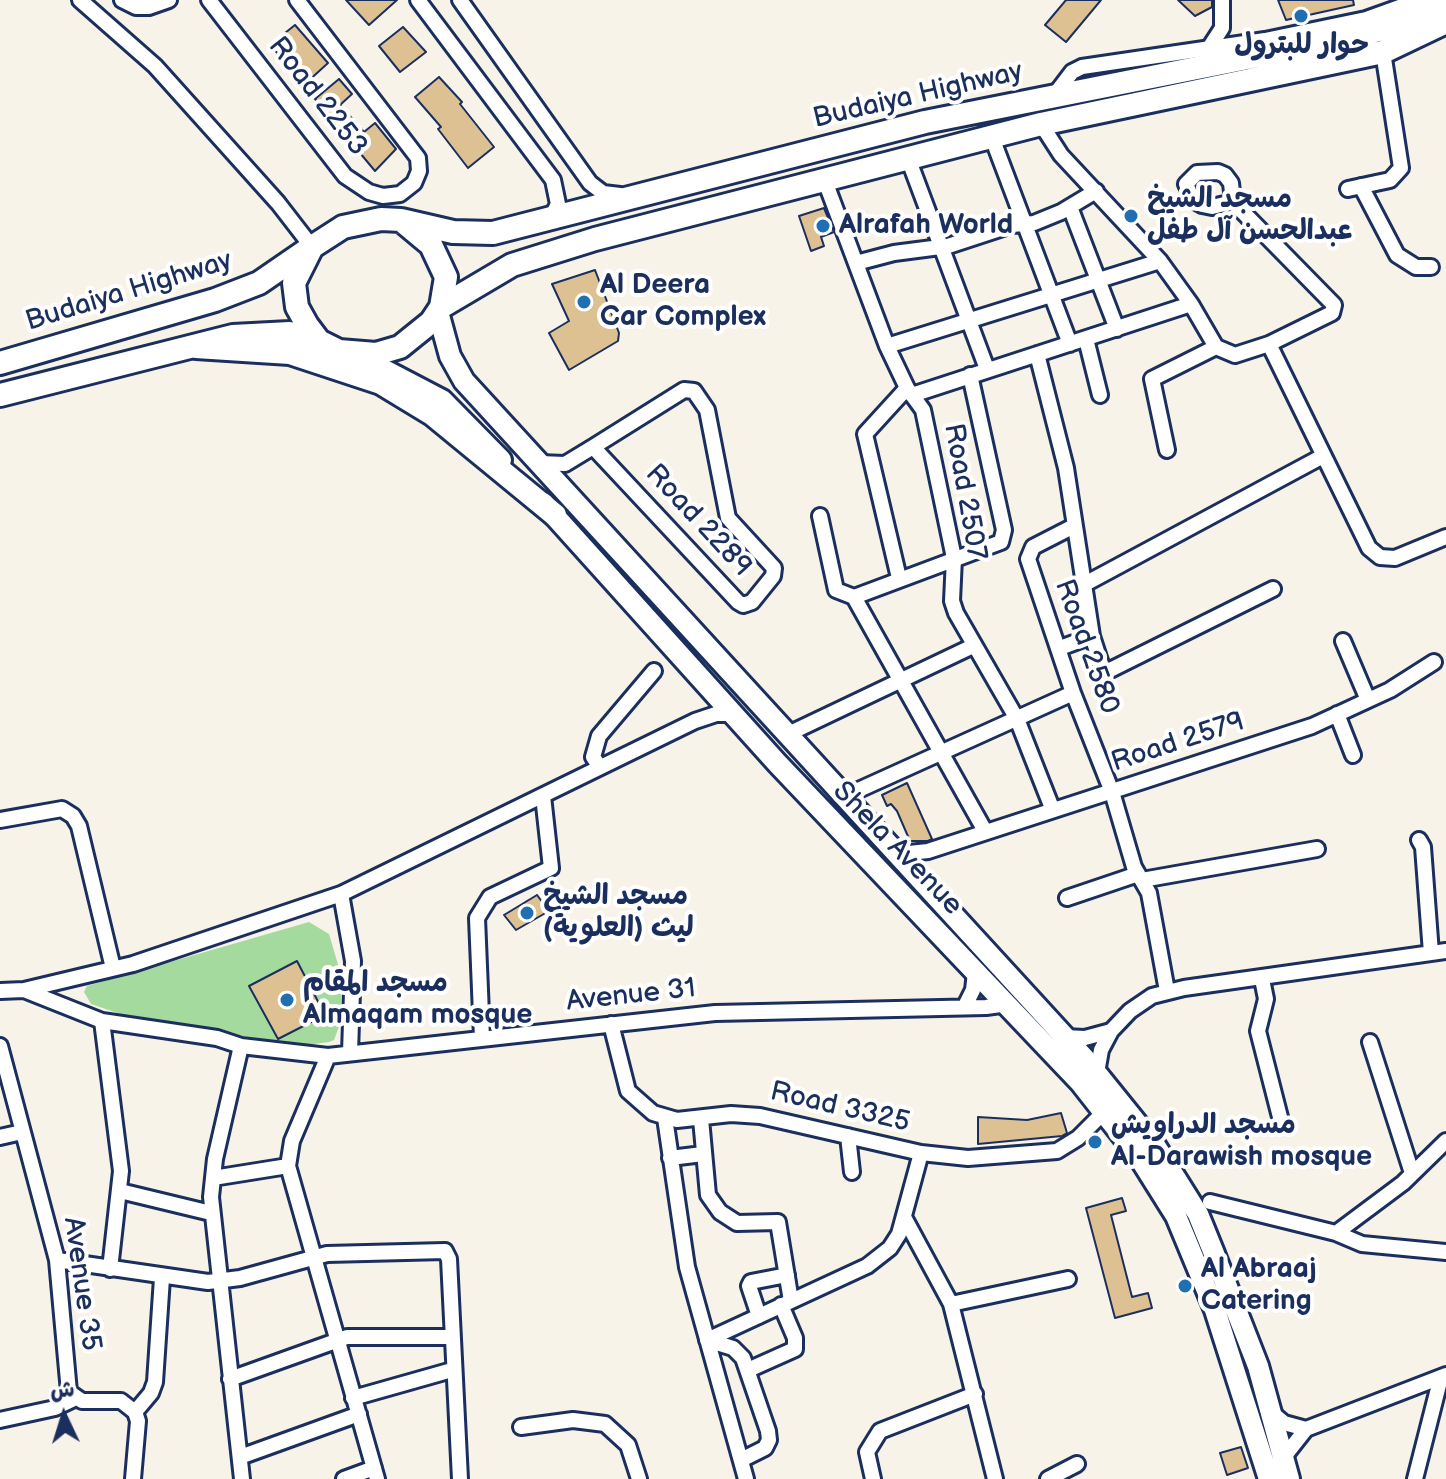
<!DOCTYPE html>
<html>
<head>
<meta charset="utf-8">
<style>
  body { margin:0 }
  #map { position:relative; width:1446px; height:1479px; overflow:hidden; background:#f8f3e9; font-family:"Balsamiq Sans","Playpen Sans Arabic",sans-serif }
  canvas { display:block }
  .north { position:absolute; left:24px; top:1375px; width:80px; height:80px; -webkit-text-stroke:6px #fff; paint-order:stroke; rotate:356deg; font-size:22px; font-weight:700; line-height:32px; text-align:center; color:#1b2f5e }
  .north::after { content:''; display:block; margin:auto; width:28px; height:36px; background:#1b2f5e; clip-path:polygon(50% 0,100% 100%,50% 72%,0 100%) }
</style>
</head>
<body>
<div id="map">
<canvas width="1446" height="1479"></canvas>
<div class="north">ش</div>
</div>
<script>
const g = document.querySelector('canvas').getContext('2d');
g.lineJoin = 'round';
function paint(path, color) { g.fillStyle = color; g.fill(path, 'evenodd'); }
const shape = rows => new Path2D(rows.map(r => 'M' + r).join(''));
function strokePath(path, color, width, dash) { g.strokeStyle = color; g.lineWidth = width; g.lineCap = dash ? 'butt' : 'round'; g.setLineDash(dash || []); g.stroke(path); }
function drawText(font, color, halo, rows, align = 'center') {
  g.font = font + ' "Balsamiq Sans","Playpen Sans Arabic",sans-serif'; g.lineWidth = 8; g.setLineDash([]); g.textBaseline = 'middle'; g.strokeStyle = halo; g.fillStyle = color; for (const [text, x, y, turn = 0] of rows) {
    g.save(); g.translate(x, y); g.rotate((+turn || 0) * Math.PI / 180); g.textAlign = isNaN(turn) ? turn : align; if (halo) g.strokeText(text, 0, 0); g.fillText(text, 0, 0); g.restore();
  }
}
paint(shape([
  [309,922,329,934,342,978,340,1024,334,1040,329,1042,300,1046,126,1016,91,1004,84,992,87,986]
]), '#a4da9e');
const building = shape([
  [346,0,397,0,369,25,346,0],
  [1066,0,1101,0,1066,42,1045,25,1066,0],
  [1178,0,1212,0,1212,7,1195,16,1178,0],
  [1278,0,1353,0,1354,5,1286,20,1278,0],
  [295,25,328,63,305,84,270,45,295,25],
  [403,27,426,52,400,72,379,46,403,27],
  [439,77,462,102,460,104,494,147,468,168,438,129,441,127,415,97,439,77],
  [339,79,352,94,340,105,364,132,375,123,396,149,375,171,315,99,339,79],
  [824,208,834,232,821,237,824,246,811,251,799,216,824,208],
  [595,270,619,333,618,341,569,370,549,333,569,321,552,284,595,270],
  [907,783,932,839,928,841,910,841,897,811,891,804,887,806,882,795,907,783],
  [537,895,549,911,516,930,504,915,537,895],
  [297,961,325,1015,278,1039,249,986,297,961],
  [1061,1113,1067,1133,1062,1136,978,1144,978,1117,1027,1120,1061,1113],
  [1122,1198,1126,1211,1111,1215,1132,1297,1148,1293,1152,1308,1115,1318,1086,1208,1122,1198],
  [1241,1447,1248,1468,1227,1475,1220,1453,1241,1447]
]);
paint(building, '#ddc192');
strokePath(building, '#1b2f5e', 2);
const street = shape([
  [80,0,155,66,278,203,312,247],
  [122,0,136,7,149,7,169,0],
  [209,0,345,176,369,192,383,196,400,194,414,183,419,171,418,158,297,0],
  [418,0,553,180,558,204,550,220],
  [460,0,590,183,603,193,620,195],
  [1209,48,1222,28,1222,0],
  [1053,97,1072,72,1082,67,1265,40,1366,19,1419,0],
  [1041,124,1061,155,1160,261,1191,304,1216,347,1235,355,1269,344,1369,548,1380,557,1395,558,1446,537],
  [991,135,1070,344],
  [908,158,987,369],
  [825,181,887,346,907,388,923,410,954,558,952,601,956,613,1017,719,1052,808],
  [1361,186,1397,255,1416,267,1431,267],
  [1348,189,1390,180,1401,168,1383,52],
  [1233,202,1212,207,1202,205,1193,200,1186,184,1197,173,1218,172,1225,175,1231,183,1233,202,1334,305,1332,313,1269,344],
  [1070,207,1117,329],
  [856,263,894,253,948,246,1012,225,1034,223,1061,212,1096,191],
  [1086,339,1100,395],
  [887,346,1160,261],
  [1037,354,1066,468,1092,636,1104,673,1273,589],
  [912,395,1191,304],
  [1167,450,1152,379,1216,347],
  [539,463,565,464,593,447,684,390,694,391,707,410,728,518,774,568,773,576,752,602,743,605,738,602,593,447],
  [820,516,836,590,854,597,1001,542,1004,530,970,375],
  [1074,526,1033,547,1028,559,1073,693,1112,792,1134,867,1149,893,1167,991],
  [899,578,865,434,907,388],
  [1083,585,1323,456],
  [854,597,985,831],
  [1343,641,1368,700],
  [1060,648,1092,636],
  [1337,714,1353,755],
  [786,735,973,646],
  [600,767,593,757,599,736,654,671],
  [843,797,1073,693],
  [0,820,62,809,73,816,79,826,113,968],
  [1419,840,1423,847,1431,953],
  [892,848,909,853,928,851,1312,726,1390,690,1434,662],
  [1142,880,1317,849],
  [341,894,353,961,350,1053],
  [1067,898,1138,874],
  [1262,979,1266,999,1258,1031,1281,1121],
  [24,990,102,1021,217,1038,241,1046,328,1056,715,1013,986,1007,1008,1004],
  [0,991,24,990,133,964,341,894,695,721,716,714,736,714],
  [965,1006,973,990,975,972],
  [102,1021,121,1171,110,1269],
  [611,1024,628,1091,653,1113,677,1120,731,1114,760,1116,921,1153,968,1158,1057,1151,1078,1138,1104,1112],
  [1064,1037,1085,1038,1111,1031],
  [482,1038,477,918,490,897,551,868,543,796],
  [1370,1042,1412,1173],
  [0,1046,57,1260,69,1392,82,1401,121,1401,135,1412,138,1421,133,1479],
  [241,1046,215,1159,211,1197,242,1479],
  [328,1056,292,1141,288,1166,377,1479],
  [1097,1073,1101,1050,1111,1031,1130,1011,1152,996,1184,988,1446,951],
  [665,1118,687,1267,746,1479],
  [701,1119,708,1195,720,1212,737,1223,778,1222,791,1301],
  [848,1136,852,1172],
  [0,1137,22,1132],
  [670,1158,703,1154],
  [213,1178,288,1166],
  [120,1191,211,1213],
  [1210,1202,1336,1233,1362,1244,1446,1252],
  [904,1217,951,1304,995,1479],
  [1336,1233,1403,1183,1446,1141],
  [57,1260,208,1282,240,1278,327,1254,445,1251,449,1259,460,1479],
  [951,1304,1068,1279],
  [759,1316,749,1286,751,1282,787,1275],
  [707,1340,867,1266,890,1248,899,1234,921,1153],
  [707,1340,733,1348,743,1358,768,1431,769,1440,765,1448,741,1460],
  [748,1370,795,1349,795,1338,781,1305],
  [230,1379,347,1337,452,1337],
  [353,1398,452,1370],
  [135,1412,151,1393,155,1382,162,1278],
  [1272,1413,1284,1423,1306,1429],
  [0,1420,55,1408,74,1399],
  [521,1427,573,1420,605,1424,628,1445,639,1479],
  [240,1457,359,1414],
  [1284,1457,1306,1429,1446,1375],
  [344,1479,374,1468],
  [873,1479,867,1452,880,1431,975,1394],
  [1048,1479,1077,1464],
  [1415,1479,1441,1377]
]);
const secondary = shape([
  [438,312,450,356,464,381,1085,1059,1156,1147,1198,1214,1213,1251,1258,1366,1289,1479],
  [354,354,442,400,501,460],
  [543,503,777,763,1080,1082,1139,1157,1176,1216,1215,1310,1269,1479]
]);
const primary = shape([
  [381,219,401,220,431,245,446,277,441,307,431,322,400,347,376,354,339,351,319,341,307,325,297,307,294,283,312,247,343,227,381,219],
  [401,220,453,232,493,233,925,122,1358,36,1402,23,1446,2],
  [441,307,512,265,595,239,1041,124,1383,52,1446,22],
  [196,347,290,353,381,383,432,414,555,515],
  [0,363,215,300,259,283,307,250],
  [0,395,233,336,290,333,319,341]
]);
strokePath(street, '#1b2f5e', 20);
strokePath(secondary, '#1b2f5e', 26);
strokePath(primary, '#1b2f5e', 28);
strokePath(street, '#fff', 14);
strokePath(secondary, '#fff', 20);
strokePath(primary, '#fff', 22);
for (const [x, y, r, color] of [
  [1301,16,8,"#1f6fb2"],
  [1131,216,8,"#1f6fb2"],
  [823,226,8,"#1f6fb2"],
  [584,302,8,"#1f6fb2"],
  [527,913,8,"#1f6fb2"],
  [287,1000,8,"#1f6fb2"],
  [1095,1142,8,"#1f6fb2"],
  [1185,1286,8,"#1f6fb2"]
]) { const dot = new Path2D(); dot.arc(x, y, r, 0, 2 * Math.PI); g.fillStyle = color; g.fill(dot); strokePath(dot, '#fff', 3); }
drawText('bold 28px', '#1b2f5e', '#fff', [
  ["حوار للبترول",1301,46,"center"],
  ["مسجد الشيخ",1147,200],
  ["عبدالحسن آل طفل",1147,232],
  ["Alrafah World",839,226],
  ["Al Deera",600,286],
  ["Car Complex",600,318],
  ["مسجد الشيخ",543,897],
  ["ليث (العلوية)",543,929],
  ["مسجد المقام",303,984],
  ["Almaqam mosque",303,1016],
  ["مسجد الدراويش",1111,1126],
  ["Al-Darawish mosque",1111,1158],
  ["Al Abraaj",1201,1270],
  ["Catering",1201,1302]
], 'left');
drawText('28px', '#1b2f5e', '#fff', [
  ["Budaiya Highway",918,96,-13],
  ["Road 2253",317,97,52],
  ["Budaiya Highway",129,292,-17],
  ["Road 2507",964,492,80],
  ["Road 2289",698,521,47],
  ["Road 2580",1086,647,70],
  ["Road 2579",1178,743,-18],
  ["Shela Avenue",897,849,46],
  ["Avenue 31",631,996,-6],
  ["Road 3325",840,1108,13],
  ["Avenue 35",81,1284,82]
]);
</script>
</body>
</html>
